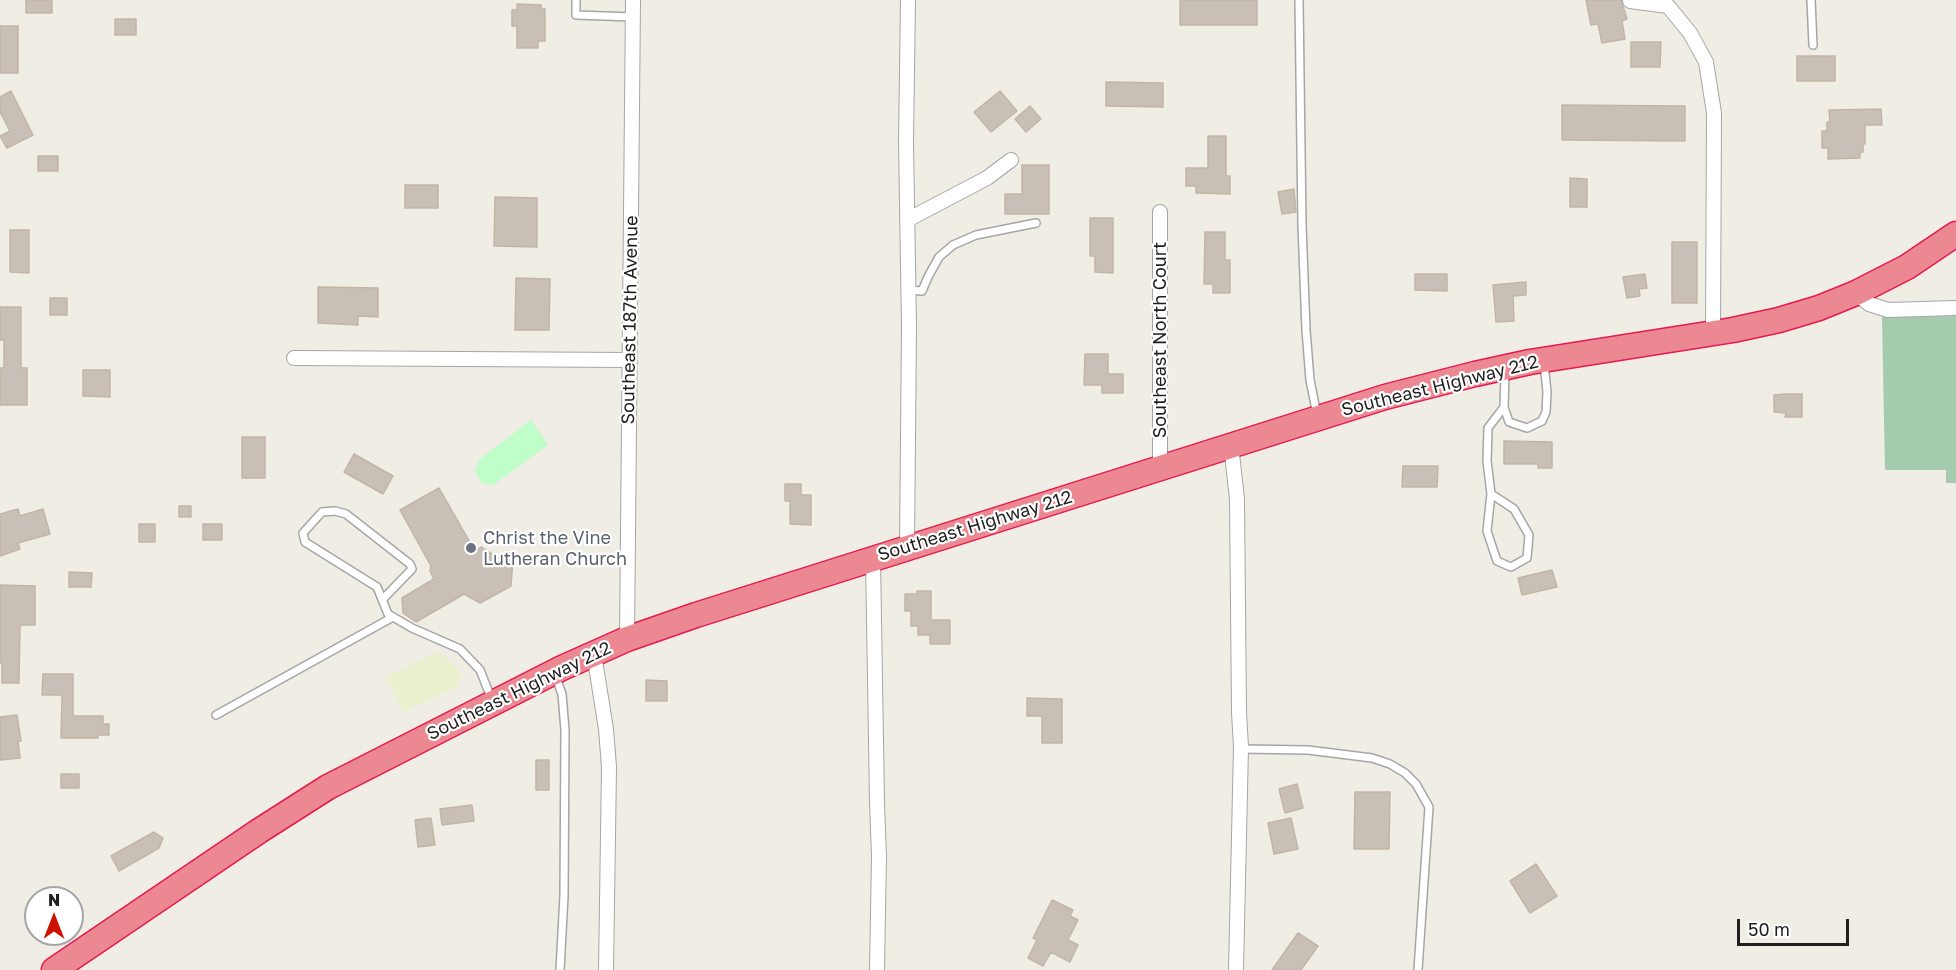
<!DOCTYPE html>
<html>
<head>
<meta charset="utf-8">
<style>
  body { margin:0 }
  #map { position:relative; width:1956px; height:970px; overflow:hidden; background:#f0ede5; font-family:"Golos Text",sans-serif }
  canvas { display:block }
  .north { position:absolute; left:24px; top:886px; width:60px; height:60px; box-sizing:border-box; background:#fff; border:2px solid #a5a5a5; border-radius:50%; rotate:0deg; font-size:16px; font-weight:700; line-height:24px; text-align:center; color:#1f1f1f }
  .north::after { content:''; display:block; margin:auto; width:21px; height:27px; background:#ce1200; clip-path:polygon(50% 0,100% 100%,50% 72%,0 100%) }
  .scale { position:absolute; left:1737px; top:919px; width:112px; height:27px; box-sizing:border-box; border:3px solid #1f1f1f; border-top:0; padding-left:8px; font-size:18px; line-height:21px; white-space:nowrap; color:#1f1f1f; -webkit-text-stroke:4px #fff; paint-order:stroke }
</style>
</head>
<body>
<div id="map">
<canvas width="1956" height="970"></canvas>
<div class="north">N</div>
<div class="scale">50 m</div>
</div>
<script>
const g = document.querySelector('canvas').getContext('2d');
g.lineJoin = 'round';
function paint(path, color) { g.fillStyle = color; g.fill(path, 'evenodd'); }
const shape = rows => new Path2D(rows.map(r => 'M' + r).join(''));
function strokePath(path, color, width, dash) { g.strokeStyle = color; g.lineWidth = width; g.lineCap = dash ? 'butt' : 'round'; g.setLineDash(dash || []); g.stroke(path); }
function drawText(font, color, halo, rows, align = 'center') {
  g.font = font + ' "Golos Text",sans-serif'; g.lineWidth = 4.5; g.setLineDash([]); g.textBaseline = 'middle'; g.strokeStyle = halo; g.fillStyle = color; for (const [text, x, y, turn = 0] of rows) {
    g.save(); g.translate(x, y); g.rotate((+turn || 0) * Math.PI / 180); g.textAlign = isNaN(turn) ? turn : align; if (halo) g.strokeText(text, 0, 0); g.fillText(text, 0, 0); g.restore();
  }
}
paint(shape([
  [439,651,462,673,457,687,403,712,386,677]
]), '#ebf0cf');
paint(shape([
  [1956,316,1956,483,1946,483,1946,470,1885,470,1882,317]
]), '#a4cbad');
paint(shape([
  [531,420,548,445,493,485,482,483,475,472,479,460]
]), '#bffdc9');
const building = shape([
  [26,0,52,0,52,13,26,13,26,0],
  [1180,0,1257,0,1257,25,1180,25,1180,0],
  [1586,0,1621,0,1627,19,1622,21,1625,39,1602,43,1598,24,1591,25,1586,0],
  [517,4,541,5,541,9,545,9,545,41,538,41,538,48,517,48,517,26,512,26,512,10,517,10,517,4],
  [115,19,136,19,136,35,115,35,115,19],
  [0,26,18,26,18,73,0,73,0,26],
  [1631,42,1661,42,1660,67,1631,67,1631,42],
  [1797,56,1835,56,1835,81,1797,81,1797,56],
  [1106,82,1163,83,1163,107,1106,106,1106,82],
  [11,91,33,135,7,148,0,136,10,131,0,112,0,97,11,91],
  [1000,91,1017,111,991,132,974,112,1000,91],
  [1562,105,1685,106,1685,141,1562,140,1562,105],
  [1030,106,1041,119,1026,132,1015,119,1030,106],
  [1881,109,1882,125,1865,125,1865,144,1863,144,1863,152,1860,152,1860,158,1828,159,1828,148,1822,148,1822,131,1827,131,1827,122,1830,122,1829,110,1881,109],
  [1208,136,1226,136,1226,176,1230,176,1230,194,1196,193,1196,186,1186,186,1186,168,1208,168,1208,136],
  [38,156,58,156,58,171,38,171,38,156],
  [1022,165,1049,165,1049,214,1005,214,1005,194,1022,194,1022,165],
  [1570,178,1587,179,1587,207,1570,207,1570,178],
  [405,185,438,185,438,208,405,208,405,185],
  [1294,189,1296,212,1282,214,1278,192,1294,189],
  [495,197,537,198,537,247,494,246,495,197],
  [1090,218,1113,218,1113,273,1095,272,1095,256,1090,256,1090,218],
  [10,230,29,230,29,273,10,272,10,230],
  [1205,232,1225,232,1225,260,1230,260,1230,293,1213,293,1213,284,1204,284,1205,232],
  [1672,242,1697,242,1697,303,1672,303,1672,242],
  [1415,274,1447,274,1447,291,1415,290,1415,274],
  [1645,274,1647,288,1639,289,1640,296,1627,298,1623,277,1645,274],
  [516,278,550,279,549,330,515,330,516,278],
  [1526,282,1526,295,1513,296,1514,321,1496,322,1493,285,1526,282],
  [318,287,378,288,378,317,358,316,358,325,318,323,318,287],
  [50,298,67,298,67,315,50,315,50,298],
  [0,307,21,307,21,368,27,368,27,405,0,405,0,368,4,368,4,340,0,340,0,307],
  [1085,354,1108,354,1108,374,1123,374,1123,393,1102,393,1102,385,1084,385,1085,354],
  [83,370,110,370,110,397,83,396,83,370],
  [1786,394,1802,394,1802,417,1785,417,1786,413,1774,412,1774,395,1786,394],
  [242,437,265,437,265,478,242,478,242,437],
  [1504,441,1552,442,1552,468,1538,468,1538,464,1504,464,1504,441],
  [354,454,393,476,383,494,344,472,354,454],
  [1403,466,1438,466,1437,487,1402,487,1403,466],
  [785,484,801,484,801,495,811,495,811,525,790,524,790,501,785,501,785,484],
  [439,488,475,551,481,547,497,557,513,558,511,586,480,603,464,594,416,622,403,613,402,598,434,579,430,571,431,566,400,510,439,488],
  [179,506,191,506,191,517,179,517,179,506],
  [18,509,20,516,43,509,50,534,18,543,20,549,0,556,0,514,18,509],
  [139,524,155,524,155,542,139,542,139,524],
  [203,524,222,524,222,540,203,540,203,524],
  [1552,570,1557,587,1522,595,1518,578,1552,570],
  [69,572,92,573,91,587,69,587,69,572],
  [0,585,35,586,35,625,20,625,19,683,2,683,2,663,0,663,0,585],
  [917,591,931,591,931,620,950,620,950,644,930,644,930,635,918,635,918,626,911,626,911,611,905,611,905,594,917,594,917,591],
  [43,674,73,674,73,716,103,716,103,724,109,724,109,735,98,735,98,738,61,738,62,695,42,695,43,674],
  [646,680,667,681,667,701,646,701,646,680],
  [1027,698,1062,699,1062,743,1042,743,1042,716,1027,716,1027,698],
  [17,715,21,741,18,741,20,758,0,760,0,717,17,715],
  [536,760,549,760,549,790,536,790,536,760],
  [61,774,79,774,79,788,61,788,61,774],
  [1297,784,1303,808,1285,813,1279,789,1297,784],
  [1355,792,1390,792,1389,849,1354,849,1355,792],
  [472,805,474,821,442,825,440,809,472,805],
  [431,818,435,845,418,847,415,820,431,818],
  [1291,818,1298,849,1274,854,1268,823,1291,818],
  [154,832,163,838,159,848,119,871,111,856,154,832],
  [1536,864,1557,896,1530,913,1510,881,1536,864],
  [1052,900,1073,910,1070,916,1078,920,1068,940,1078,945,1070,962,1051,952,1043,966,1028,958,1037,940,1033,938,1052,900],
  [1298,933,1318,946,1301,970,1272,970,1298,933]
]);
paint(building, '#c8c0b7');
strokePath(building, '#c3b5a6', 1.5);
const lane = shape([
  [576,0,576,15,633,17],
  [1299,0,1302,225,1306,330,1310,380,1317,415],
  [1811,0,1813,45],
  [908,290,922,291,928,277,939,257,953,245,976,235,1036,223],
  [1504,407,1509,422,1527,428,1542,421,1546,412,1547,392,1544,363],
  [1491,494,1514,509,1529,535,1527,558,1511,567,1497,561,1487,531,1491,494,1487,461,1488,428,1504,407,1505,373],
  [383,599,412,569,410,564,346,514,335,511,322,512,303,533,305,542,377,587,388,614,412,628,460,649,480,670,492,700],
  [555,675,562,694,565,730,564,896,560,970],
  [216,715,393,617],
  [1241,749,1308,750,1372,758,1390,764,1405,773,1416,784,1429,807,1418,970]
]);
const street = shape([
  [1630,1,1668,6,1690,33,1706,62,1714,113,1713,333],
  [1160,212,1160,468],
  [907,220,987,178,1011,160],
  [1856,293,1869,304,1888,310,1956,308],
  [294,358,629,360],
  [1231,445,1237,499,1239,712,1241,747,1236,970],
  [907,548,909,326,906,142,908,0],
  [873,558,877,802,879,856,877,970],
  [627,639,633,0],
  [594,654,606,729,609,767,606,970]
]);
const highway = shape([
  [54,970,259,831,328,787,562,668,627,639,696,615,1385,397,1475,374,1530,362,1733,330,1779,320,1819,308,1856,293,1907,267,1956,234]
]);
strokePath(lane, '#a6a6a6', 10);
strokePath(street, '#a6a6a6', 16);
strokePath(highway, '#e51b4f', 27);
strokePath(lane, '#fff', 7);
strokePath(street, '#fff', 14);
strokePath(highway, '#ec8892', 24);
for (const [x, y, r, color] of [
  [471,548,6,"#6b7280"]
]) { const dot = new Path2D(); dot.arc(x, y, r, 0, 2 * Math.PI); g.fillStyle = color; g.fill(dot); strokePath(dot, '#fff', 2); }
drawText('18px', '#1f1f1f', '#fff', [
  ["Southeast 187th Avenue",630,320,-89],
  ["Southeast North Court",1160,340,-90],
  ["Southeast Highway 212",1440,386,-14],
  ["Southeast Highway 212",975,526,-17],
  ["Southeast Highway 212",519,691,-26]
]);
drawText('18px', '#5b616d', '#fff', [
  ["Christ the Vine",483,538],
  ["Lutheran Church",483,559]
], 'left');
</script>
</body>
</html>
